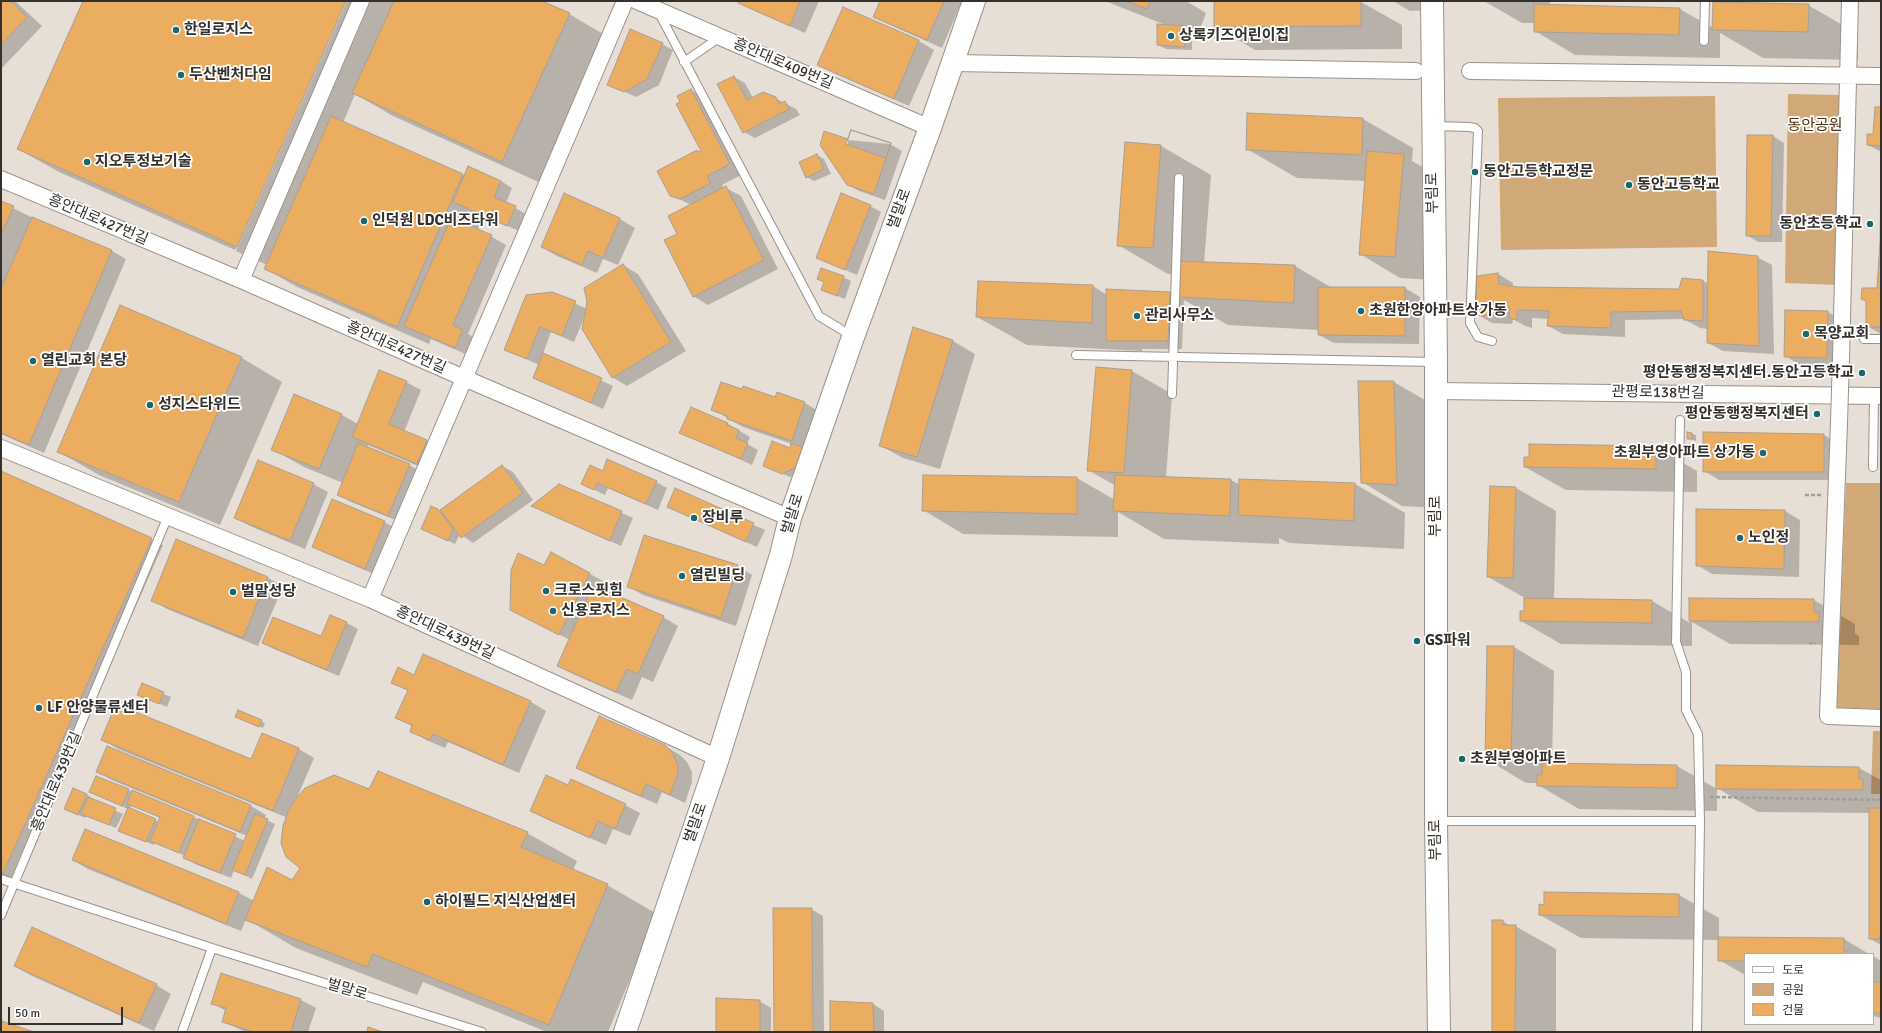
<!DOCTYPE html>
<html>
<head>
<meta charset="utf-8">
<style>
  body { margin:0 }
  #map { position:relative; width:1882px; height:1033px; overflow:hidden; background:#e7ded5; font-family:Signika,"Noto Sans KR",sans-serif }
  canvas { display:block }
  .frame { position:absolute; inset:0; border:2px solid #34312d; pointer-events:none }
  .legend { position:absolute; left:1744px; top:953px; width:130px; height:72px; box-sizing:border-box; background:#fff; border:1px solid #aeadab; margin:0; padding:5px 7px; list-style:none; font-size:12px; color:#34312d }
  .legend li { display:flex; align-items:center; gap:8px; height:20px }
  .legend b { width:20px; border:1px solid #aeadab }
  .scale { position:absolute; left:8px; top:1007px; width:115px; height:18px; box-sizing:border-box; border:2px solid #34312d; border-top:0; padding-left:5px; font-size:12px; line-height:14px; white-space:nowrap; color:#34312d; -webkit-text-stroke:3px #fff; paint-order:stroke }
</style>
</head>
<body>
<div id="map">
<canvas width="1882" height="1033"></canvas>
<div class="frame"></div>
<ul class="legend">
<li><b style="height:5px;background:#fff"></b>도로</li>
<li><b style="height:11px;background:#d1a877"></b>공원</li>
<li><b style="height:11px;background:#ebad60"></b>건물</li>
</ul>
<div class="scale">50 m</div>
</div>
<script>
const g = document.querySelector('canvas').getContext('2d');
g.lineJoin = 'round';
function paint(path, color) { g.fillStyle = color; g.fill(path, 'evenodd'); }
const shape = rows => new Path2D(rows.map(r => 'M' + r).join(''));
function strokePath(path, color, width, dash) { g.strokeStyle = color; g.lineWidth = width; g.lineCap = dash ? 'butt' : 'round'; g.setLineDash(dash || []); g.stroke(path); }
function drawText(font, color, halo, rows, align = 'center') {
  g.font = font + ' Signika,"Noto Sans KR",sans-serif'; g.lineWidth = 3.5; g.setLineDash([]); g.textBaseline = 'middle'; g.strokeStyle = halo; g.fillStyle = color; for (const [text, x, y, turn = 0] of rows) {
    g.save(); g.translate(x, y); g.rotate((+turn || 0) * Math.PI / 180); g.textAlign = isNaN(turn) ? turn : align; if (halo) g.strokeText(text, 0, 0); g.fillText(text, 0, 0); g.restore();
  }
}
paint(shape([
  [1788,94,1842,95,1838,285,1785,283],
  [1715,96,1717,247,1501,250,1498,98],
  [1846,483,1881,483,1881,709,1837,708],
  [1873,731,1881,731,1881,794,1871,794]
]), '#d1a877');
paint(shape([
  [1,1,15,1,42,26,1,69],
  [84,1,345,1,235,250,59,172,18,149],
  [347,1,540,1,569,14,610,38,543,184,393,116,355,94,343,123,465,176,469,168,501,181,512,188,506,203,526,214,519,231,484,216,478,229,506,245,468,334,477,339,470,356,431,339,429,344,297,287,266,269,267,265,236,251],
  [737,1,819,1,805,33,755,11],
  [881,1,962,1,942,48,890,25,875,16],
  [1105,1,1186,1,1206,13,1197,37,1192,35,1192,50,1166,49,1158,45,1168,26],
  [1393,1,1434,1,1434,10,1410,11],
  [1484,1,1550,1,1550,6,1680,9,1713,28,1808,5,1858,34,1858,60,1763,58,1720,33,1720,58,1575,55,1535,31,1535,23,1522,23],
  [1361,2,1402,25,1402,49,1255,50,1215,26],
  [843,8,919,41,934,50,909,106,834,73,819,65],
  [662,44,673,50,659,85,636,97,608,84],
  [734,77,745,83,753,98,775,98,796,109,800,115,755,138,744,132],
  [691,90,706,99,745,173,722,185,724,189,726,188,741,196,778,269,708,305,693,296,678,234,691,205,671,195,697,151,700,153,702,152,682,102],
  [1881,108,1881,152,1868,145,1874,135],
  [1363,119,1413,148,1412,161,1444,179,1436,280,1400,278,1360,254,1366,181,1297,178,1247,149],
  [1773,136,1784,143,1782,242,1758,242,1747,235],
  [848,140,890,144,902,151,885,200,859,191,847,184],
  [1126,143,1161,146,1211,175,1204,263,1295,266,1332,288,1405,288,1420,297,1419,344,1334,343,1319,335,1319,330,1228,325,1184,300,1182,349,1142,349,1142,351,1027,345,977,317,979,282,1093,286,1107,295,1169,293,1178,298,1179,274,1168,274,1118,245],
  [817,155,824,159,831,174,814,181,807,177],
  [564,195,620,219,635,228,618,265,603,259,597,273,557,256,542,247],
  [1,202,35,219,112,251,126,259,44,453,1,434],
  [870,206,881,212,857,275,817,258],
  [1881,244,1881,334,1867,326,1878,289],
  [1757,257,1772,265,1774,354,1723,351,1708,343,1708,329,1700,328,1684,319,1625,320,1625,337,1563,334,1548,326,1549,319,1532,318,1532,328,1525,326,1513,319,1512,324,1492,323,1476,314,1498,274,1513,283,1513,287,1680,290,1703,281,1709,284],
  [623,265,638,274,686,351,627,386,612,377,585,316,574,342,551,332,543,354,613,386,603,409,534,377,539,365,505,349,552,293,587,309],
  [843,277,851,281,845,299,822,290,825,283,819,279],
  [121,306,242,358,282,382,220,525,99,475,59,452],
  [1828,312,1843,321,1842,366,1800,365,1785,356],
  [914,329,953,341,975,354,940,469,903,458,881,446],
  [1132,371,1172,394,1166,478,1231,480,1240,485,1240,480,1355,484,1405,513,1404,549,1289,543,1279,538,1279,544,1164,539,1118,512,1118,537,963,534,923,510,924,476,1077,478,1115,500,1116,486,1088,470],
  [406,382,421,390,404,432,427,441,441,450,432,472,368,445,367,447,409,465,420,471,400,522,349,501,338,494,343,483,304,467,272,449,294,396,342,415,358,424],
  [1394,382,1435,406,1438,508,1402,506,1362,482],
  [742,390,776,398,778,393,805,403,820,412,808,469,790,477,764,466,790,449,792,444,743,427,712,409],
  [691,408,728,424,750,437,747,444,758,450,752,465,681,432],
  [1688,433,1696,435,1696,441,1688,438],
  [1824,435,1839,443,1838,480,1719,480,1704,471],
  [1530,445,1656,447,1697,471,1697,492,1566,490,1525,467,1530,458],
  [502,466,513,472,533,500,473,543,460,534,455,544,422,529,438,510,445,514],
  [1,472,163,545,13,884,1,879],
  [603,472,656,482,667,488,658,510,608,488,605,495,583,484],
  [313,484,328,492,305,549,250,526,235,517],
  [560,485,633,518,621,546,533,506],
  [1516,488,1556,511,1554,600,1652,601,1690,623,1690,599,1814,600,1855,624,1855,634,1859,636,1859,645,1730,644,1692,622,1692,646,1561,644,1521,621,1525,612,1525,598,1488,577],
  [676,490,765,530,757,547,668,507],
  [1785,511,1800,520,1799,577,1712,574,1697,565],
  [384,522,395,528,376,575,325,553,313,547],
  [177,541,268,578,283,586,258,646,167,609,153,600],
  [551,553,605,582,601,590,663,617,678,626,653,682,642,677,632,700,573,674,558,666,570,640,526,618,545,566],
  [737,566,752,575,736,626,643,595,629,587],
  [347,623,358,629,339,676,274,649,263,643,322,638],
  [1514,647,1554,671,1552,764,1677,766,1717,789,1717,766,1859,768,1881,780,1881,945,1870,939,1870,813,1758,812,1717,788,1717,811,1579,809,1538,785,1538,783,1526,783,1486,759],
  [424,655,531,702,546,711,519,773,448,742,445,748,426,740,411,731,413,727,397,717,408,691,392,682,415,676],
  [142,685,171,697,167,707,146,698],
  [239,711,265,723,263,728,240,719],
  [263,734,299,749,314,758,297,798,369,791,527,833,577,861,573,870,607,885,657,914,608,1032,547,1032,423,982,417,995,296,948,246,919,241,931,88,869,73,860,239,893,254,901,293,881,302,868,288,818,118,749,103,740,252,761],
  [665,746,680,755,687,762,692,772,692,782,685,803,662,792,657,804,592,776,577,768],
  [107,747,251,806,266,815,264,819,275,824,252,879,234,870,231,878,195,864,184,857,185,856,155,842,154,845,127,834,128,809,90,792,96,777,194,817,245,841,247,836,112,780,97,772],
  [131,805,160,818,159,822,130,809],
  [569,786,625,805,640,813,630,836,613,829,606,845,546,819,531,811],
  [86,794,93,799,93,800,123,814,116,828,87,816,85,818,66,809],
  [1679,895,1719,918,1719,938,1844,939,1869,954,1745,954,1745,975,1719,960,1719,940,1581,938,1540,915],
  [811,909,823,916,824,1032,775,1032],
  [1503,921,1510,926,1515,926,1556,949,1556,1032,1493,1032],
  [1873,956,1881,961,1881,1018,1873,1016],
  [15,966,156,985,171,994,154,1031,30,975],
  [301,1000,316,1008,308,1032,245,1032,223,1021,226,1011,212,1003],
  [759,1001,771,1008,771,1032,717,1032],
  [831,1002,873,1004,884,1011,884,1032,831,1032]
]), '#0003');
const building = shape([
  [1,1,11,1,27,17,1,45,1,1],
  [83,1,346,1,237,247,17,149,83,1],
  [394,1,542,1,570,13,502,162,352,93,394,1],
  [739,1,800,1,790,26,738,3,739,1],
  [880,1,944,1,927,40,873,17,880,1],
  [1126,1,1150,1,1147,9,1126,1],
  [1214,1,1361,1,1361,26,1214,27,1214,1],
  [1713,2,1809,4,1808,32,1712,30,1713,2],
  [1534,4,1680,8,1679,35,1534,32,1534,4],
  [843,7,919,40,894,99,817,65,843,7],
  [1157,24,1185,26,1185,47,1157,45,1157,24],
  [630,29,663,43,647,79,624,92,607,85,630,29],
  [734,76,747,100,763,92,776,97,779,104,785,101,789,109,743,133,717,84,734,76],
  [691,89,730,164,707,176,711,183,680,199,670,196,657,171,697,150,698,152,701,151,676,104,680,102,677,96,691,89],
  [1875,107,1881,107,1881,146,1867,145,1867,134,1873,134,1875,107],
  [1247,113,1363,118,1362,155,1246,150,1247,113],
  [331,116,463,174,397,327,264,269,331,116],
  [851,130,891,143,886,158,846,144,851,130],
  [851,130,891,143,874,194,847,185,820,145,824,131,848,139,851,130],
  [1747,135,1773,135,1771,236,1746,236,1747,135],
  [1125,142,1161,145,1153,248,1117,246,1125,142],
  [1367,151,1404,154,1395,257,1359,255,1367,151],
  [817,154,824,169,806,178,799,162,817,154],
  [468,166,501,181,494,197,516,206,507,226,453,202,468,166],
  [1881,168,1881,327,1866,327,1866,301,1861,299,1862,288,1877,288,1880,242,1881,168],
  [726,186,764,260,693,297,664,240,677,234,668,216,726,186],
  [564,193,620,218,603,258,588,251,582,265,541,247,564,193],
  [841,193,871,205,845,270,816,258,841,193],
  [1,201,14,206,1,235,1,201],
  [32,217,112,250,29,445,1,433,1,289,32,217],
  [451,218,492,235,453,325,463,330,455,348,404,326,451,218],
  [1708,251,1758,256,1759,346,1707,343,1708,251],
  [1179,261,1295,265,1294,303,1177,297,1179,261],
  [623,264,671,342,612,378,582,329,587,302,584,288,623,264],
  [821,268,844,276,837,296,821,290,824,282,817,279,821,268],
  [1498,273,1499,284,1518,287,1679,289,1682,278,1703,280,1703,321,1684,320,1681,311,1611,312,1611,328,1547,326,1549,311,1517,310,1517,320,1509,318,1510,308,1498,308,1497,316,1475,315,1477,276,1498,273],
  [978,281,1093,285,1092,323,976,317,978,281],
  [1318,287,1405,287,1405,336,1318,335,1318,287],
  [1106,289,1170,292,1168,341,1106,341,1106,289],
  [552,292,576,301,562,336,540,327,527,359,504,350,526,295,552,292],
  [120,305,242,357,179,502,57,452,120,305],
  [1785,310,1828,311,1827,358,1784,357,1785,310],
  [913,327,953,340,917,457,879,446,913,327],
  [543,353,602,378,591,403,533,378,543,353],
  [1096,367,1132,370,1124,473,1087,471,1096,367],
  [379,370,407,381,389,424,427,440,417,464,352,437,379,370],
  [1358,381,1394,381,1397,485,1361,483,1358,381],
  [721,382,742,389,743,386,775,397,777,392,805,402,792,441,727,419,727,416,711,410,721,382],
  [294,394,342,414,319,469,271,450,294,394],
  [691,407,728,423,727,425,739,430,736,438,748,443,741,459,679,433,691,407],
  [1687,432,1692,433,1693,439,1687,439,1687,432],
  [1703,432,1824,434,1824,472,1703,472,1703,432],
  [772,441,790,448,791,443,807,449,801,465,782,474,763,466,772,441],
  [358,443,410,464,388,516,337,495,358,443],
  [1529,444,1656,446,1656,469,1524,467,1524,457,1529,457,1529,444],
  [607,459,657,481,646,504,597,483,594,490,581,484,590,465,603,471,607,459],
  [258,460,314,483,290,541,234,518,258,460],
  [502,465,523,493,461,538,440,510,502,465],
  [1,471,152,538,1,878,1,471],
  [923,475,1077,477,1077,514,922,511,923,475],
  [1115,475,1231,479,1230,516,1113,511,1115,475],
  [1239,479,1355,483,1354,521,1238,515,1239,479],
  [559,484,622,511,610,541,531,506,559,484],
  [1490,486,1516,487,1513,578,1487,577,1490,486],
  [675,488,754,523,746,542,667,507,675,488],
  [332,499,385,521,365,569,312,547,332,499],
  [431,506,438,509,453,529,448,541,421,529,431,506],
  [1696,509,1785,510,1784,569,1696,566,1696,509],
  [644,535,738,565,721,618,627,587,644,535],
  [176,539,268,577,243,638,151,601,176,539],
  [551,552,590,573,559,635,510,610,511,570,518,553,544,565,551,552],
  [593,585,664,616,638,674,627,669,616,692,557,666,593,585],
  [1524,598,1652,600,1652,623,1520,621,1520,611,1524,611,1524,598],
  [1689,598,1814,599,1814,612,1819,612,1819,622,1689,621,1689,598],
  [330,615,347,622,327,670,262,643,273,617,321,636,330,615],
  [1487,646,1514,646,1511,760,1485,760,1487,646],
  [423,654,531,701,503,765,433,734,430,740,410,732,412,725,395,718,408,690,391,683,398,667,414,675,423,654],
  [142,683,164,692,159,704,137,695,142,683],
  [116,704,251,759,262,733,299,748,273,811,101,740,116,704],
  [238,710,262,720,259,727,235,717,238,710],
  [599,716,665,745,672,752,677,763,678,773,670,795,646,784,641,796,576,768,599,716],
  [107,746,251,805,240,832,96,772,107,746],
  [1542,763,1677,765,1677,788,1537,786,1537,775,1542,775,1542,763],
  [1716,765,1859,767,1859,779,1863,779,1863,790,1716,789,1716,765],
  [378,771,528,832,521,847,608,884,549,1025,373,954,367,967,245,920,267,867,292,880,300,868,286,857,281,843,283,826,288,812,295,800,305,788,334,775,369,789,378,771],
  [546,775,568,785,571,779,626,804,615,829,598,821,590,838,530,811,546,775],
  [96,776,129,789,122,806,89,792,96,776],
  [73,788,87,794,78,815,64,809,73,788],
  [132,790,194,816,179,853,150,841,160,817,127,804,132,790],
  [88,797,116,808,109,825,81,814,88,797],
  [128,807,156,819,146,842,118,831,128,807],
  [1869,808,1881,808,1881,935,1880,935,1880,939,1869,939,1869,808],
  [255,814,268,819,245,875,232,870,255,814],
  [199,819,236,834,220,873,183,858,199,819],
  [85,829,239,892,226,924,72,860,85,829],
  [1544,892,1679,894,1679,917,1539,915,1539,904,1544,905,1544,892],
  [773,908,812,908,813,1032,774,1032,773,908],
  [1492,920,1503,920,1503,925,1516,925,1515,1032,1492,1032,1492,920],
  [32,927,157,984,139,1023,14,966,32,927],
  [1718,937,1844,938,1844,951,1848,951,1848,954,1745,954,1745,961,1718,961,1718,937],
  [221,973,301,999,291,1032,254,1032,222,1022,226,1008,211,1004,221,973],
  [1873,982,1881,982,1881,1013,1873,1013,1873,982],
  [716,998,760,1000,760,1032,716,1032,716,998],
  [830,1001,873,1003,874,1032,830,1032,830,1001],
  [2,1021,34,1032,1,1032,2,1021],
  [368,1027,383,1032,367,1032,368,1027]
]);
paint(building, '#ebad60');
strokePath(building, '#a79f96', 1);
const lane = shape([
  [659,13,819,316,852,336],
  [1704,41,1705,1],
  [684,62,720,37],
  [1435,126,1469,127,1475,128,1478,131,1470,323,1478,337,1492,341],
  [1864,339,1881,339],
  [1076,355,1435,362],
  [1172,394,1179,178],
  [1680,420,1676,642,1686,672,1686,710,1698,734,1700,821,1697,1032],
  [1873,467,1874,396],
  [1437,821,1700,821],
  [1,879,212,948,482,1032],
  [1,915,168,516],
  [182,1032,212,948]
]);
const street = shape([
  [637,1,930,128],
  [953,63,1416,71],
  [1470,71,1881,76],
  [1,179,241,280,464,378,790,518],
  [241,280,361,1],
  [1841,357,1850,1],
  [1435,391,1881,396],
  [1839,423,1828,716,1881,718],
  [1,448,370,599,718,758],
  [370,599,625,1]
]);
const secondary = shape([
  [1432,1,1436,362,1436,821,1439,1032],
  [625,1032,718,758,781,555,790,518,853,337,930,128,974,1]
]);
strokePath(lane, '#9a9289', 10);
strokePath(street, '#9a9289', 18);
strokePath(secondary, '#9a9289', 24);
strokePath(shape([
  [1680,379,1681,368],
  [1805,495,1822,495],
  [1809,643,1816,643],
  [1710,797,1881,800]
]), '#a59e97', 2.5, [4, 2]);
strokePath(lane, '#fff', 8);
strokePath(street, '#fff', 16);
strokePath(secondary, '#fff', 22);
const streetBridge = shape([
  [1839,423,1841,357]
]);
strokePath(streetBridge, '#9a9289', 18, []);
strokePath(streetBridge, '#fff', 16);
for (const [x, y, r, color] of [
  [176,30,4,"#1b676f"],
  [1171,36,4,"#1b676f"],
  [181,75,4,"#1b676f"],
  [87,162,4,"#1b676f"],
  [1475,172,4,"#1b676f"],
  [1629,185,4,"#1b676f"],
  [364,221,4,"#1b676f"],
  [1870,224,4,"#1b676f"],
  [1361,311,4,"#1b676f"],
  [1137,316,4,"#1b676f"],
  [1806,334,4,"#1b676f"],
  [33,361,4,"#1b676f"],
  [1862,373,4,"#1b676f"],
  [150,405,4,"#1b676f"],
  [1817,414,4,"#1b676f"],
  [1763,453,4,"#1b676f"],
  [694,518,4,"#1b676f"],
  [1740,538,4,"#1b676f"],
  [682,576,4,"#1b676f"],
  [546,591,4,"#1b676f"],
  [233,592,4,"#1b676f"],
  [553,611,4,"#1b676f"],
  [1417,641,4,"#1b676f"],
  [39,708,4,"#1b676f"],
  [1462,759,4,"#1b676f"],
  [427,902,4,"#1b676f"]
]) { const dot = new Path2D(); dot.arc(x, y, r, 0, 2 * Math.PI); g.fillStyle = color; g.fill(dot); strokePath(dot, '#fff', 1.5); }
drawText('bold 15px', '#34312d', '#fff', [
  ["한일로지스",184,30],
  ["상록키즈어린이집",1179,36],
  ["두산벤처다임",189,75],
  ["지오투정보기술",95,162],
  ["동안고등학교정문",1483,172],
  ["동안고등학교",1637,185],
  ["인덕원 LDC비즈타워",372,221],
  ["동안초등학교",1862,224,"right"],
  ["초원한양아파트상가동",1369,311],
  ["관리사무소",1145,316],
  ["목양교회",1814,334],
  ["열린교회 본당",41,361],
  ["평안동행정복지센터.동안고등학교",1854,373,"right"],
  ["성지스타위드",158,405],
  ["평안동행정복지센터",1809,414,"right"],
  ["초원부영아파트 상가동",1755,453,"right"],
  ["장비루",702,518],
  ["노인정",1748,538],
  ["열린빌딩",690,576],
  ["크로스핏힘",554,591],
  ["벌말성당",241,592],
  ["신용로지스",561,611],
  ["GS파워",1425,641],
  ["LF 안양물류센터",47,708],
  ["초원부영아파트",1470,759],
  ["하이필드 지식산업센터",435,902]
], 'left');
drawText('15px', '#34312d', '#fff', [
  ["흥안대로409번길",783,64,23],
  ["부림로",1433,193,-91],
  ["벌말로",900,209,-70],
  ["흥안대로427번길",98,220,23],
  ["흥안대로427번길",396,348,24],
  ["관평로138번길",1658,393,1],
  ["벌말로",793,514,-73],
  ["부림로",1436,516,-90],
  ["흥안대로439번길",445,633,25],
  ["흥안대로439번길",57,782,-67],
  ["벌말로",696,823,-71],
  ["부림로",1436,840,-91],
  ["벌말로",347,990,17]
]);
drawText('15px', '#482f0d', '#fff', [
  ["동안공원",1815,126]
]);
</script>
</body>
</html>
